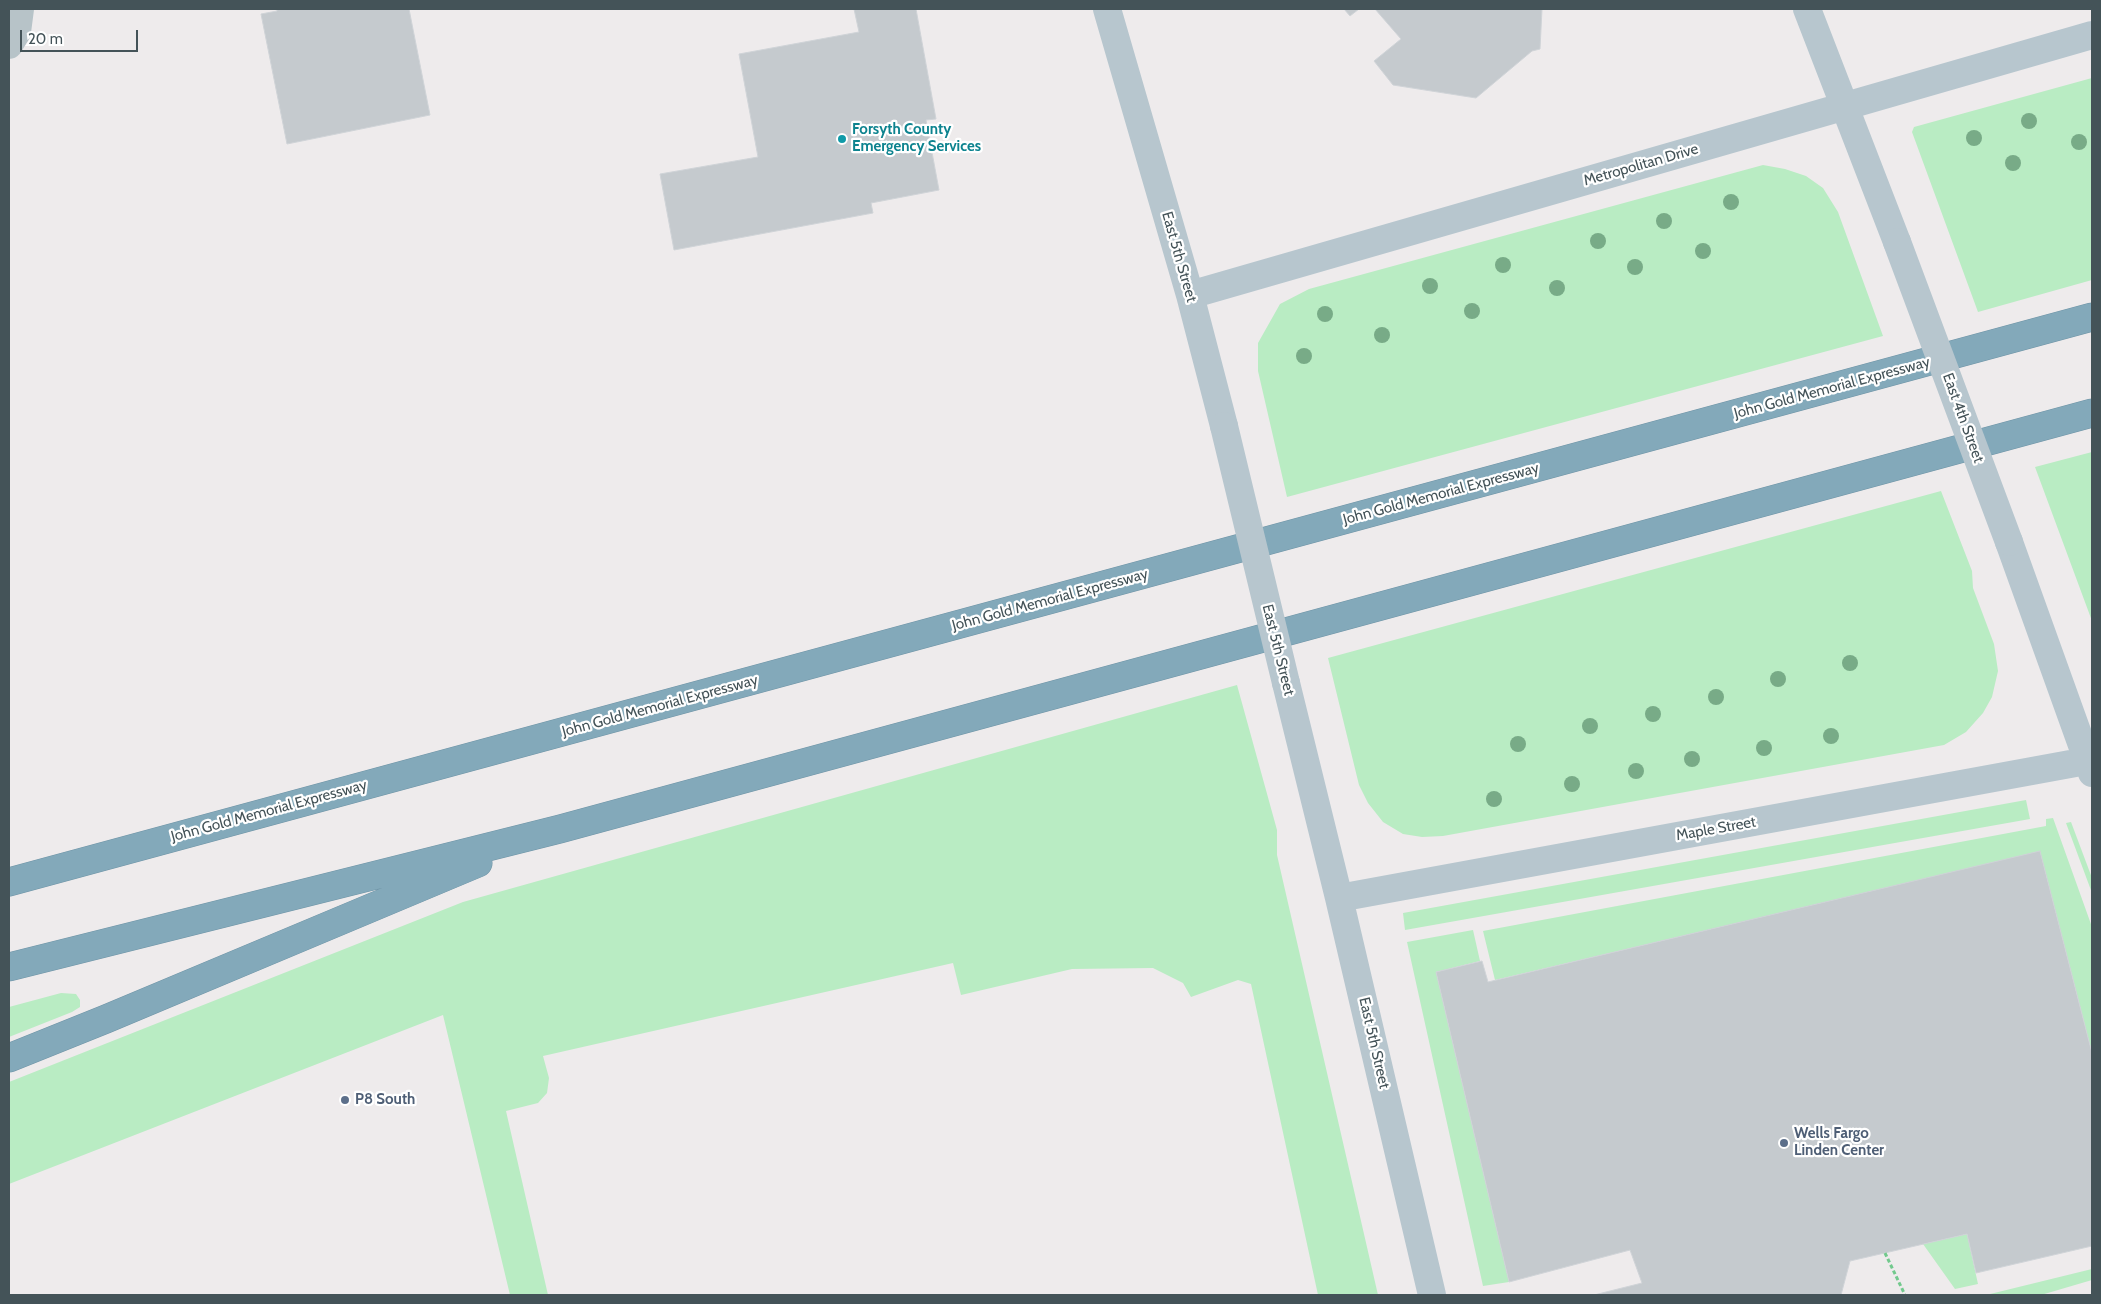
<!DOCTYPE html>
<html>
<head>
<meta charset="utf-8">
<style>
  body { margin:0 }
  #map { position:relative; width:2101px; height:1304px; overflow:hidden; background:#eeebec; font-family:Cabin,sans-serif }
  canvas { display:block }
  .frame { position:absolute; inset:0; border:10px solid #445358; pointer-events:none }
  .scale { position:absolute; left:20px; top:30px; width:118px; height:22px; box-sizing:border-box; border:2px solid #445358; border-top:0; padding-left:6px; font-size:15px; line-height:18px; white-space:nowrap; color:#445358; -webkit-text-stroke:4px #fff; paint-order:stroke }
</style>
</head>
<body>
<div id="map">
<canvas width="2101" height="1304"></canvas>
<div class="frame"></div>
<div class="scale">20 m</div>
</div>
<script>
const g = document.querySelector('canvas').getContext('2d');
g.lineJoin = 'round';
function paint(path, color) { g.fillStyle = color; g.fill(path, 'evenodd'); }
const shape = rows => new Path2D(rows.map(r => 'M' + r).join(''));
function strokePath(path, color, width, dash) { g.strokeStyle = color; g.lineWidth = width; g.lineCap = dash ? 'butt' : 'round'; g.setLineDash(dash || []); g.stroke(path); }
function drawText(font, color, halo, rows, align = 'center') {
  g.font = font + ' Cabin,sans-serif'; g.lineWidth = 4.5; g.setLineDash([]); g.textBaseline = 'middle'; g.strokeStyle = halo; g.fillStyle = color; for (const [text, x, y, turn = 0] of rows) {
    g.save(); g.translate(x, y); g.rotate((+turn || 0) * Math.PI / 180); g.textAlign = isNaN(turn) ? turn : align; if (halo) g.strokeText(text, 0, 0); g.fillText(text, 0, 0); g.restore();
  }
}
paint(shape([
  [2092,78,2092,280,1978,312,1912,132,1914,127],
  [1763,165,1785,169,1806,176,1823,188,1838,212,1883,336,1287,497,1258,371,1258,343,1280,304,1309,289],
  [2092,452,2092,621,2035,467],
  [1941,491,1972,571,1973,588,1994,644,1998,671,1992,697,1983,713,1966,732,1944,745,1443,836,1422,837,1403,834,1383,822,1368,803,1359,785,1328,658],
  [1237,685,1277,830,1277,855,1378,1295,1318,1295,1251,984,1238,980,1191,997,1183,983,1153,968,1072,969,961,995,953,963,543,1056,549,1078,547,1093,538,1103,506,1111,548,1295,510,1295,443,1015,9,1184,9,1082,463,902],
  [2026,800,2030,819,1405,930,1403,913],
  [2053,818,2092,927,2092,1053,2040,852,1495,980,1483,931,2046,826,2046,819],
  [2071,822,2092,878,2092,893,2066,823],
  [1473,930,1480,961,1436,972,1509,1282,1483,1286,1407,942],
  [61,993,76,994,80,1000,80,1007,72,1012,9,1037,9,1007],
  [1967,1234,1978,1284,1955,1289,1923,1244],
  [2092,1269,2092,1280,2041,1295,1986,1295]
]), '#b9ecc3');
const building = shape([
  [277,9,409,9,430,115,287,144,261,14,277,11,277,9],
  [854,9,916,9,936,119,926,120,939,190,871,203,873,213,674,250,660,174,758,157,739,54,859,32,854,9],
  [1344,9,1359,9,1350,16,1344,9],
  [1375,9,1542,9,1540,49,1532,51,1476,98,1393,85,1374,61,1401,39,1375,9],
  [2040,851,2092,1053,2092,1246,1976,1273,1967,1234,1850,1261,1841,1295,1594,1295,1642,1283,1630,1250,1509,1282,1436,972,1482,961,1488,982,2040,851]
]);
paint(building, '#c5cace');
strokePath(building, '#cfd3d7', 1);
const highway = shape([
  [9,882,2092,317],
  [9,967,560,829,2092,413],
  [9,1058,106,1019,478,863]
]);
strokePath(highway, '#6f94a6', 29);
strokePath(shape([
  [1885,1253,1905,1295]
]), '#72c98d', 3, [4, 2.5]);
strokePath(shape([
  [9,45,17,32,20,9]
]), '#b7c3c8', 28);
strokePath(shape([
  [1107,9,1190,295,1224,426],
  [1807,9,1897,242],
  [1190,295,2092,35],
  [2009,542,2092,773],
  [1286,683,1339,898,1432,1295],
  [1339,898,2092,760]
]), '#b7c6ce', 28);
strokePath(highway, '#83a9ba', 28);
strokePath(shape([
  [1897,242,2009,542],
  [1224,426,1286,683]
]), '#b7c6ce', 28);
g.fillStyle = '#78ab87';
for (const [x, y] of [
  [2029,121],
  [1974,138],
  [2079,142],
  [2013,163],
  [1731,202],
  [1664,221],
  [1598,241],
  [1703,251],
  [1503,265],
  [1635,267],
  [1430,286],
  [1557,288],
  [1472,311],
  [1325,314],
  [1382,335],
  [1304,356],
  [1850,663],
  [1778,679],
  [1716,697],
  [1653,714],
  [1590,726],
  [1831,736],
  [1518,744],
  [1764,748],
  [1692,759],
  [1636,771],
  [1572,784],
  [1494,799]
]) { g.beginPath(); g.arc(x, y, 8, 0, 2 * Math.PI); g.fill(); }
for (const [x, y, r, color] of [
  [842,139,5,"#0f9aa8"],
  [345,1100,5,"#5c6f8a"],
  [1784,1143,5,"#5c6f8a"]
]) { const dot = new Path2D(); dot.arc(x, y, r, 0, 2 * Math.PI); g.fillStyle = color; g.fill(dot); strokePath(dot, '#fff', 2); }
drawText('bold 15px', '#0d838f', '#fff', [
  ["Forsyth County",852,130],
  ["Emergency Services",852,147]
], 'left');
drawText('15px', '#445358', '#fff', [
  ["Metropolitan Drive",1641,165,-16],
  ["East 5th Street",1179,257,74],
  ["John Gold Memorial Expressway",1832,388,-15],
  ["East 4th Street",1963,418,70],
  ["John Gold Memorial Expressway",1441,494,-15],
  ["John Gold Memorial Expressway",1050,600,-15],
  ["East 5th Street",1278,650,76],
  ["John Gold Memorial Expressway",660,706,-15],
  ["John Gold Memorial Expressway",269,811,-15],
  ["Maple Street",1716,829,-10],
  ["East 5th Street",1374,1043,77]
]);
drawText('bold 15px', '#4e5e75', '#fff', [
  ["P8 South",355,1100],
  ["Wells Fargo",1794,1134],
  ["Linden Center",1794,1151]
], 'left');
</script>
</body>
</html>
